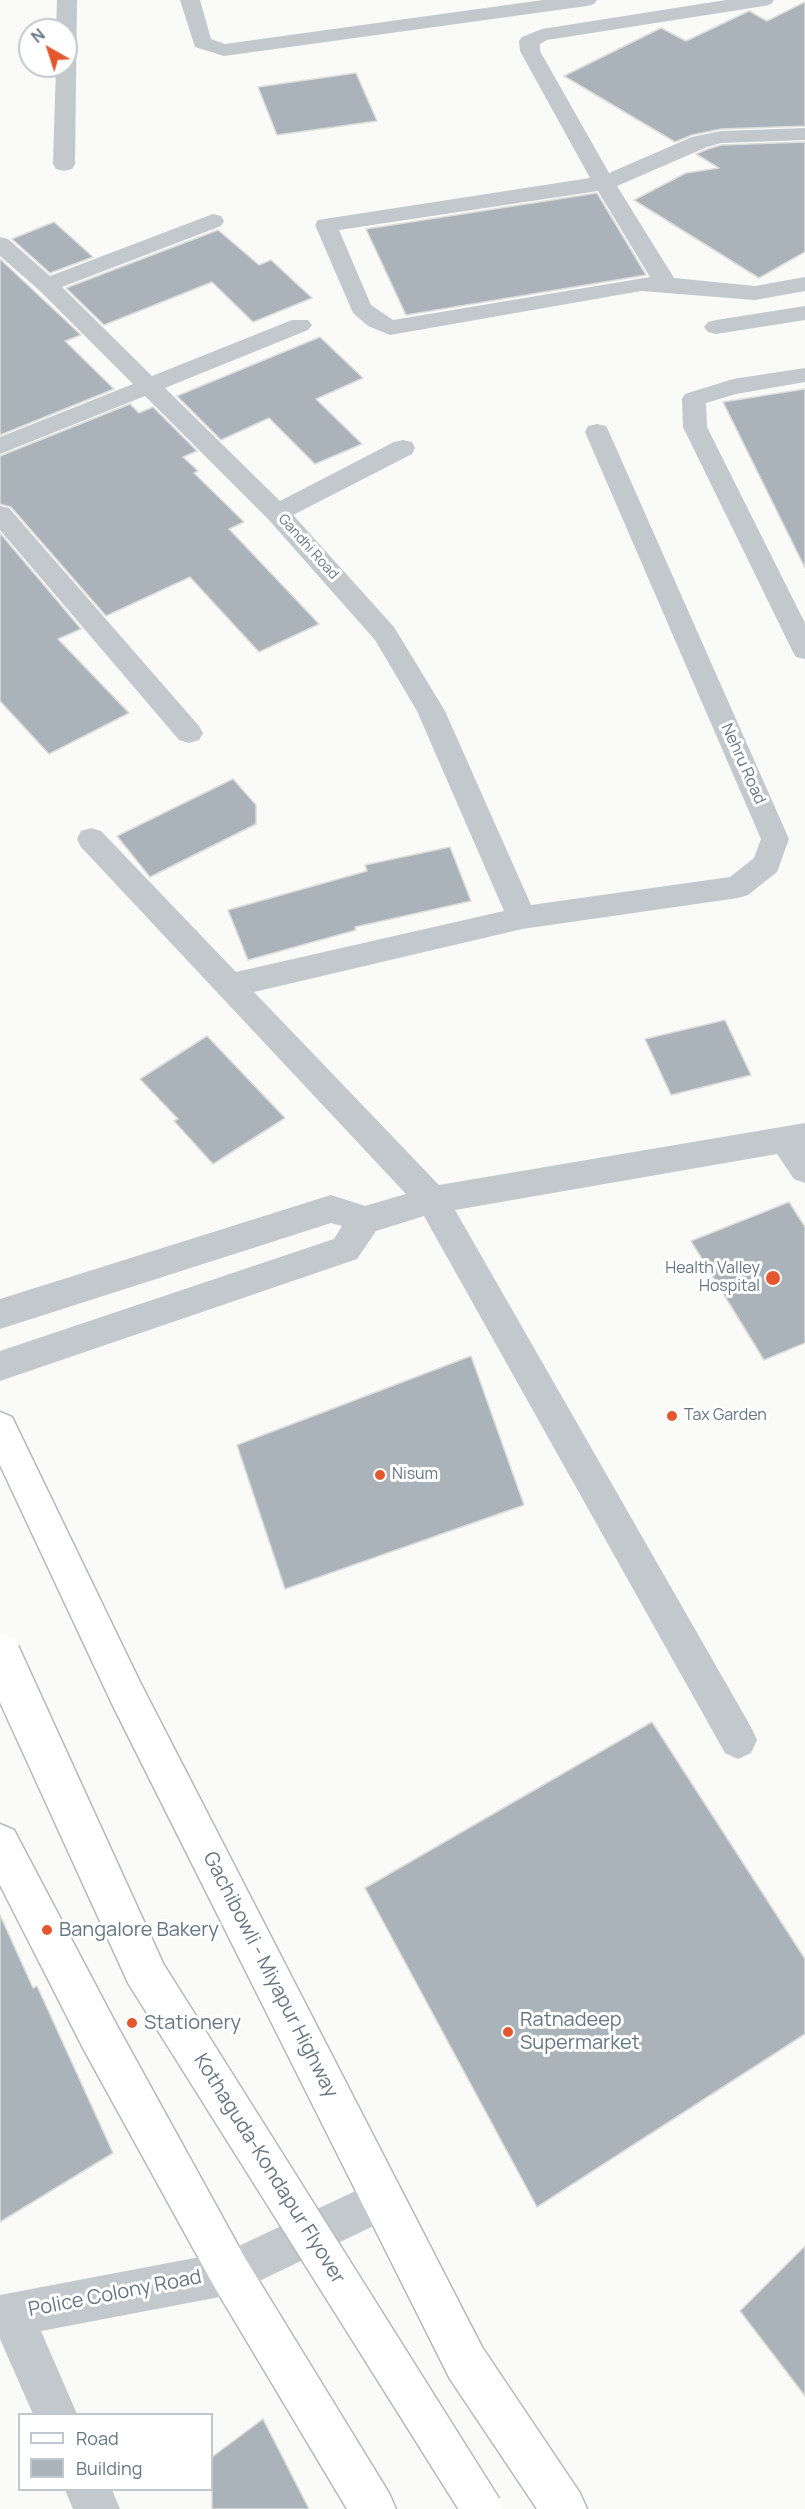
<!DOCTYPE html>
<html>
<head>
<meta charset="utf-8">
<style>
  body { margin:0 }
  #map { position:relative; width:805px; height:2509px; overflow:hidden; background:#fafaf8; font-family:Manrope,sans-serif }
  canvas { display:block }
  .legend { position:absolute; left:18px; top:2413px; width:195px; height:78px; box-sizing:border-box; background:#fff; border:2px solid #c1c8cd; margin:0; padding:8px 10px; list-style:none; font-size:18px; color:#657683 }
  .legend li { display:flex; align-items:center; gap:12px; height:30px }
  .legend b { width:30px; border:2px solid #c1c8cd }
  .north { position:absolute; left:18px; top:18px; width:60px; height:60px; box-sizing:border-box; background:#fff; border:2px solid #c1c8cd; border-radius:50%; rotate:321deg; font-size:16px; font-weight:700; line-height:24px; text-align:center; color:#657683 }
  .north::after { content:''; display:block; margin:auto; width:21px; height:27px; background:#e4572e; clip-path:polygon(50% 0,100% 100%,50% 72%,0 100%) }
</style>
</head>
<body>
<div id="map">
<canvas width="805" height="2509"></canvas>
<ul class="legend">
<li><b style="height:8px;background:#fff"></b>Road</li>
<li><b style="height:16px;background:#aab3b9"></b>Building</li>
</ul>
<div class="north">N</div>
</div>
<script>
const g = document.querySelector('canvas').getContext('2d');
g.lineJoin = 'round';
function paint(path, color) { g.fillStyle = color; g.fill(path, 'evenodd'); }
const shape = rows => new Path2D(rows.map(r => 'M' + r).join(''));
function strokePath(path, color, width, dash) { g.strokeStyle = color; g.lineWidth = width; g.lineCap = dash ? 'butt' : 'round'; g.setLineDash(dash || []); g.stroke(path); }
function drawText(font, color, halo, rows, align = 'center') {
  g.font = font + ' Manrope,sans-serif'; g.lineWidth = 6; g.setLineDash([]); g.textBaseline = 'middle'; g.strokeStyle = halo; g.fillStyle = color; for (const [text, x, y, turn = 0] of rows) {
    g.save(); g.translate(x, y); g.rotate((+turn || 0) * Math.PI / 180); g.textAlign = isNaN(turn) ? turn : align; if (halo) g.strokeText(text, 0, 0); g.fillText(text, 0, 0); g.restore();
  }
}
const building = shape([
  [805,2,805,126,721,129,692,135,675,142,564,76,661,28,686,41,749,11,767,21,805,2],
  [356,73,377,121,277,135,258,87,356,73],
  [805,142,805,252,759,278,634,200,686,173,719,168,696,154,708,149,721,145,805,142],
  [597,193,646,275,406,315,366,229,597,193],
  [54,222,93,257,50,273,12,239,54,222],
  [218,230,259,265,271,260,312,298,253,322,212,282,104,325,66,288,218,230],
  [0,259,81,335,65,341,114,389,0,435,0,259],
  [320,337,363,378,316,399,362,444,315,464,269,418,221,440,177,396,320,337],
  [805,389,805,568,723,402,805,389],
  [130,404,139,413,153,407,197,451,183,457,198,471,194,473,244,522,229,529,319,624,259,652,190,577,106,616,11,507,0,504,0,456,130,404],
  [0,533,81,629,58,639,129,713,49,754,0,701,0,533],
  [233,779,256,805,256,824,150,877,117,836,233,779],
  [450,847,471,901,355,927,356,930,248,960,228,910,367,871,365,865,450,847],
  [725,1020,751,1075,671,1095,645,1039,725,1020],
  [207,1036,285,1118,213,1164,174,1121,178,1119,140,1079,207,1036],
  [789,1202,805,1227,805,1343,764,1360,691,1241,789,1202],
  [471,1356,524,1505,285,1589,237,1445,471,1356],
  [652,1722,805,1959,805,2034,537,2207,365,1888,652,1722],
  [0,1915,33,1988,37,1986,113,2153,0,2222,0,1915],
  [805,2246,805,2396,740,2311,805,2246],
  [263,2419,309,2509,212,2509,212,2457,263,2419]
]);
paint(building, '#aab3b9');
strokePath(building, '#dcdcda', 1.5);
const major = shape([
  [0,1412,12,1417,140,1682,482,2347,580,2493,587,2509,537,2509,450,2379,114,1708,0,1465,0,1412],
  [0,1824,14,1830,114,2020,245,2258,389,2493,396,2509,347,2509,215,2288,84,2050,0,1885,0,1824]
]);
strokePath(major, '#b5babe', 3);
paint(shape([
  [57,0,77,0,75,164,72,169,64,171,56,169,53,164,56,66,66,66,66,30,56,30,57,0],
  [180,0,200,0,211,39,225,44,543,0,597,0,594,4,587,6,224,56,195,47,180,0],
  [726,0,774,0,771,4,764,6,547,40,540,44,540,51,609,173,692,137,721,131,805,128,805,140,721,143,707,147,617,186,674,278,755,286,805,277,805,291,755,300,641,291,390,335,368,326,353,313,315,225,318,220,590,178,520,51,519,41,522,37,542,29,726,0],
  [598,191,650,277,393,320,371,305,339,230,598,191],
  [213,214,221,216,224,221,221,226,62,287,152,376,292,320,308,320,312,325,308,330,165,388,280,501,394,442,403,440,412,442,415,448,412,454,293,515,394,627,445,711,531,905,730,877,754,858,761,839,585,432,588,426,597,424,606,426,609,432,789,839,777,872,748,895,738,898,522,929,254,992,439,1185,805,1123,805,1183,794,1179,777,1154,455,1210,751,1727,757,1740,751,1753,738,1759,725,1753,424,1216,376,1231,357,1259,0,1381,0,1351,334,1239,342,1226,331,1223,0,1329,0,1299,331,1195,365,1206,406,1194,81,847,77,839,81,831,91,828,101,831,236,972,504,911,417,711,375,640,268,519,145,396,0,454,0,437,133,384,39,290,0,256,0,237,8,239,50,276,213,214],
  [805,306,805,320,716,334,708,332,704,327,708,322,716,320,805,306],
  [805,368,805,382,736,394,706,403,707,427,805,623,805,659,796,657,792,650,683,427,682,399,685,394,733,379,805,368],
  [0,506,9,508,199,726,203,733,199,740,189,743,179,740,0,530,0,506],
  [383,2178,398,2184,404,2199,398,2214,245,2288,230,2295,41,2331,77,2414,33,2414,0,2339,0,2295,226,2252,383,2178],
  [65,2490,112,2490,120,2509,73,2509,65,2490]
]), '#c3c8cc');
paint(major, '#fff');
const majorBridge = shape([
  [0,1654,146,1974,482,2509]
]);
strokePath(majorBridge, '#b5babe', 43, []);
strokePath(majorBridge, '#fff', 40);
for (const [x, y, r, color] of [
  [773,1278,8,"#e4572e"],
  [672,1416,6,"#e4572e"],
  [380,1475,6,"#e4572e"],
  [47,1930,6,"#e4572e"],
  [132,2023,6,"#e4572e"],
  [508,2032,6,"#e4572e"]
]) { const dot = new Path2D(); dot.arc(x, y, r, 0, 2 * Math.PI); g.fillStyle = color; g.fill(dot); strokePath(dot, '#fff', 2); }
drawText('14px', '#657683', '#fff', [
  ["Gandhi Road",308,547,48]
]);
drawText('16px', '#657683', '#fff', [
  ["Nehru Road",743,764,66]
]);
drawText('16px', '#657683', '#fff', [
  ["Health Valley",760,1269,"right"],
  ["Hospital",760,1287,"right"],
  ["Tax Garden",684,1416],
  ["Nisum",392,1475]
], 'left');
drawText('20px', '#657683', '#fff', [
  ["Bangalore Bakery",59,1930],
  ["Ratnadeep",520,2020],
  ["Supermarket",520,2043],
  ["Stationery",144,2023]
], 'left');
drawText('20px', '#657683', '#fff', [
  ["Gachibowli - Miyapur Highway",270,1975,63],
  ["Kothaguda-Kondapur Flyover",269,2169,58],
  ["Police Colony Road",115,2294,-11]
]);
</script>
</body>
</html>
